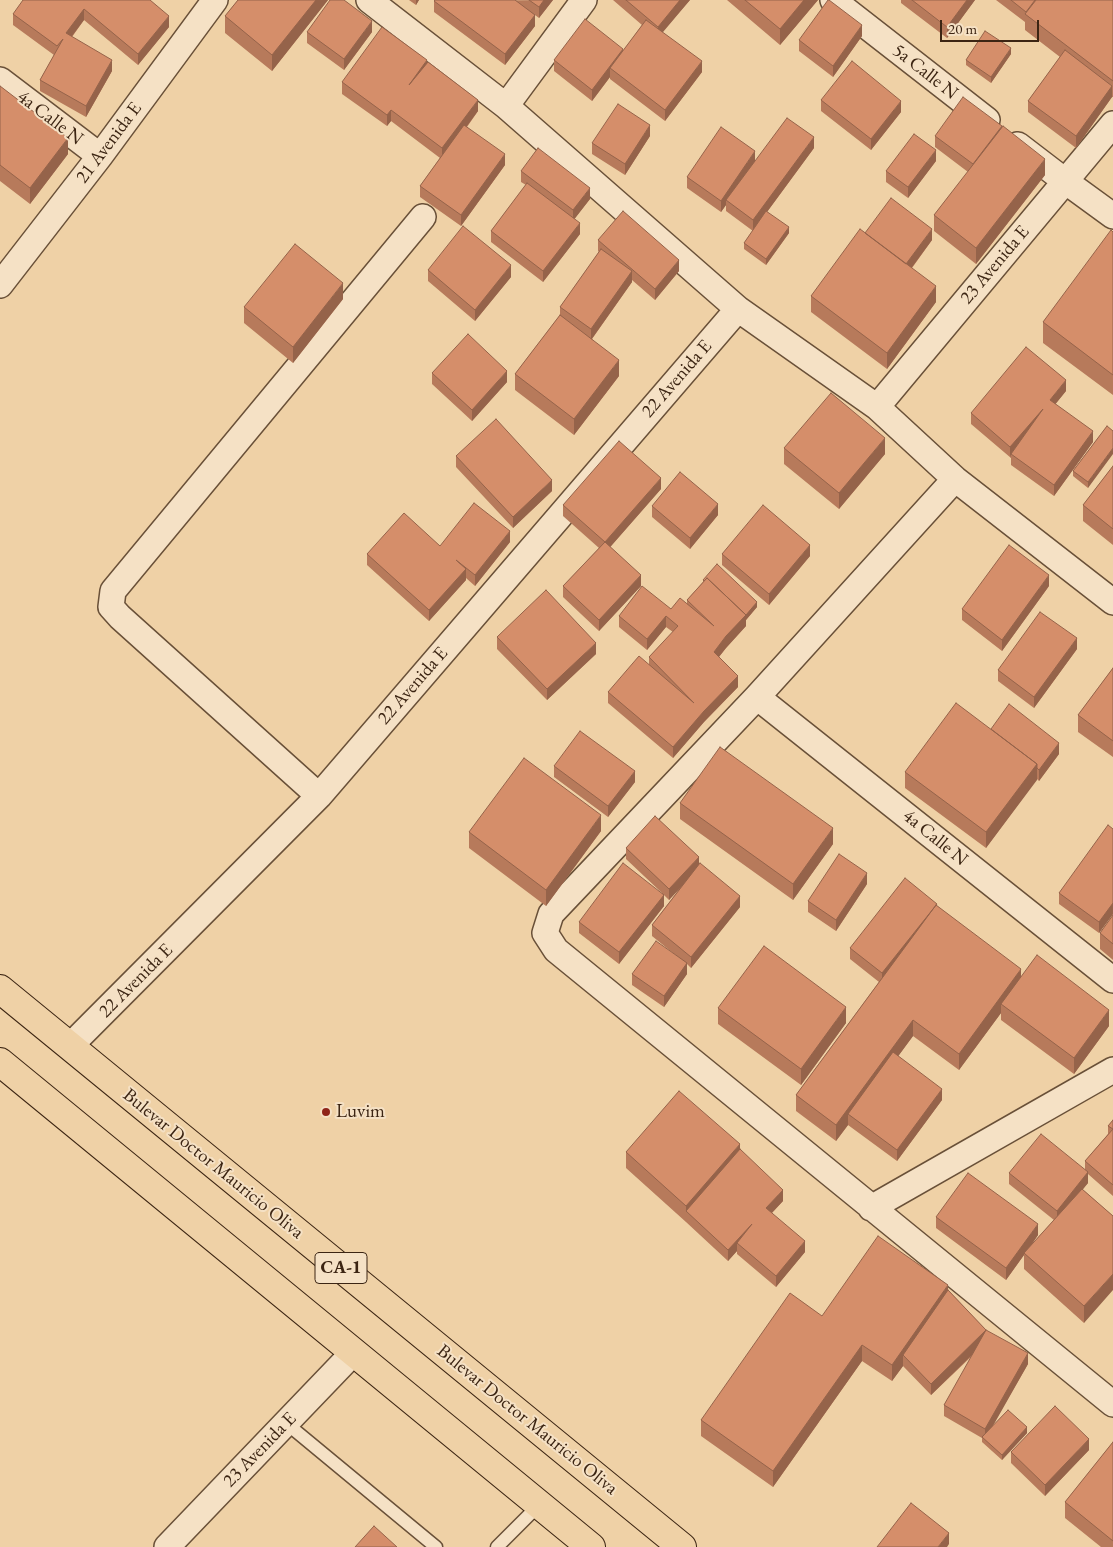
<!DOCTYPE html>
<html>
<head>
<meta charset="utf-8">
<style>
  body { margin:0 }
  #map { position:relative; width:1113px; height:1547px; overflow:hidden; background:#efd1a6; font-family:"EB Garamond",serif }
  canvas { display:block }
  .scale { position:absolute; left:940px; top:20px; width:99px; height:22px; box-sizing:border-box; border:2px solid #3c2513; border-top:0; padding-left:6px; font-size:15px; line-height:18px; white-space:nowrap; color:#3c2513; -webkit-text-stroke:4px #f5e1c5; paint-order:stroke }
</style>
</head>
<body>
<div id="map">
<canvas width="1113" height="1547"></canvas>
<div class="scale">20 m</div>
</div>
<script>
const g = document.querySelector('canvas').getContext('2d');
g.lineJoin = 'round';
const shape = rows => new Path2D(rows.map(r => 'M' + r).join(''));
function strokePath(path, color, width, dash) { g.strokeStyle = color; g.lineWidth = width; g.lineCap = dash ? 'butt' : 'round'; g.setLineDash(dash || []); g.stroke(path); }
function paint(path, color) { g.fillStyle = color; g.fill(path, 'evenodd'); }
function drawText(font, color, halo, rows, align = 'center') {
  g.font = font + ' "EB Garamond",serif'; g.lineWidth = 4; g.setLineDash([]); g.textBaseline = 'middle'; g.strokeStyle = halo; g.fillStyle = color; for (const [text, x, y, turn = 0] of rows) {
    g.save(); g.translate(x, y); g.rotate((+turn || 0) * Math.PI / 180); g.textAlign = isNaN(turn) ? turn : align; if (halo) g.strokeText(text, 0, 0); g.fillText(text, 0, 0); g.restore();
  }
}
const service = shape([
  [286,1423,436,1547],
  [497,1547,540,1504]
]);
const minor = shape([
  [369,0,506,106,738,309,877,407,955,479,1113,602],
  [833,0,987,120],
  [0,80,100,156],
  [506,106,584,0],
  [1018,145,1065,181,1113,216],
  [0,285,100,156,215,0],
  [877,407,1113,124],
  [955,479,757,697,551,914,545,933,556,950,1113,1404],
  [757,697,1113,980],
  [319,796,120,617,111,607,113,591,423,217],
  [70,1046,319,796,738,309],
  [871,1208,1113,1070],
  [167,1547,354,1352]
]);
const trunk = shape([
  [0,989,682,1547],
  [0,1062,591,1547]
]);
strokePath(service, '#695038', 15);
strokePath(minor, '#695038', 28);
strokePath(trunk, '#3c2513', 30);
strokePath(service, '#f5e1c5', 12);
strokePath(minor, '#f5e1c5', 25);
strokePath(trunk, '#efd1a6', 28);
paint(shape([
  [150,0,169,27,138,65,84,20,72,37,112,71,86,117,40,91,40,80,54,55,13,25,13,14],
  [238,0,328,0,272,71,225,33,225,16],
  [409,0,419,0,416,5],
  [553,0,539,18,535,15,535,26,505,65,434,12,434,1],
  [613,0,690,0,662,32,702,72,665,121,610,79,610,77,592,101,554,71,554,60,623,51,642,25],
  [727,0,818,0,780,45],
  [901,0,975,0,947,38,901,3],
  [996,0,1113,0,1113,97,1112,97,1076,148,1028,112,1028,101,1060,57,1025,30,1025,22],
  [307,32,372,32,344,70,307,43],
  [862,36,833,77,799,51,799,40],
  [1011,54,991,83,966,65,966,60],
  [427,63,478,111,467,127,505,165,461,226,420,197,420,186,440,158,391,121,387,126,342,94,342,82],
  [0,86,68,154,30,204,0,181],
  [821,100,901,112,871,150,821,111],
  [1002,128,1045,175,976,264,934,231,934,215,968,172,935,147,935,136],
  [650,136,625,175,592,154,592,143],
  [814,148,767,212,789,233,766,265,744,249,744,243,753,231,726,211,726,205,721,212,687,188,687,177],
  [936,161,908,198,886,182,886,171],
  [521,171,590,199,574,219,580,234,543,282,491,242,491,231,526,185,521,182],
  [1113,232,1113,395,1043,343,1043,322],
  [865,233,932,240,912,268,936,302,887,369,811,312,811,296],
  [598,240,679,271,655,300,632,280,632,282,592,339,619,376,574,435,515,390,515,374,560,315,560,307,599,252,598,251],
  [428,270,511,277,475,321,428,281],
  [343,299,293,363,244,323,244,307],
  [432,373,507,382,472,421,432,384],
  [1066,391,1055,404,1093,442,1054,496,1011,465,1011,458,971,424,971,413],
  [1107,426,1088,488,1073,476,1073,471],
  [784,448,885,454,839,509,784,464],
  [456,456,552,491,513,528,456,467],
  [1113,466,1113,545,1083,521,1083,505],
  [661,489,610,547,641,586,599,631,563,597,563,586,599,548,563,516,563,505],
  [652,506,718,515,690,549,652,517],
  [510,542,475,586,466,578,466,580,429,621,367,565,367,554,440,546],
  [722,554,810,556,769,605,722,565],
  [703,580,757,607,746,620,746,626,726,648,719,657,738,687,704,722,673,758,608,703,608,692,649,664,649,657,673,632,666,627,647,650,619,627,619,616,671,609,687,604,687,600,703,582],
  [1049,586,1002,651,962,620,962,609],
  [497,637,596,654,547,700,497,649],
  [1077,649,1034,708,998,681,998,670],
  [1113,668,1113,757,1078,732,1078,715],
  [991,729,1059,754,1039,781,1037,779,986,848,905,788,905,772],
  [554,766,635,782,608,817,554,777],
  [680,803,833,844,793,900,680,819],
  [1113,829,1113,914,1099,933,1059,904,1059,893],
  [601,831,546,906,469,848,469,832],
  [626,848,699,864,740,907,691,968,687,964,687,974,664,1007,632,985,632,974,679,958,652,936,652,925,680,888,669,900,664,895,664,906,619,964,579,933,579,922,662,893,626,859],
  [867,884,836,931,808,912,808,901],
  [937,906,1021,976,1109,1026,1074,1074,1001,1020,1001,1013,959,1070,913,1036,898,1056,942,1100,897,1161,848,1125,836,1141,796,1111,796,1095,879,982,850,959,850,948],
  [1113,915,1113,960,1100,949,1100,933],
  [718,1008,846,1023,801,1085,718,1024],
  [1113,1120,1113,1196,1088,1174,1088,1183,1082,1189,1113,1216,1084,1323,1024,1269,1024,1255,1006,1280,936,1228,936,1217,1038,1235,1032,1244,1054,1220,1009,1184,1009,1173,1085,1170,1085,1161,1108,1134,1108,1126],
  [740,1149,783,1201,772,1213,805,1252,776,1287,737,1254,737,1251,728,1261,686,1222,626,1168,626,1152],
  [948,1290,986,1330,1028,1364,992,1426,1027,1433,1002,1460,982,1442,982,1438,944,1416,944,1405,973,1355,931,1395,903,1366,892,1381,862,1361,773,1487,701,1436,701,1420,822,1316],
  [1113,1442,1113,1547,1101,1547,1065,1518,1065,1502],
  [1089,1450,1045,1496,1011,1463,1011,1452]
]), '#b77a5b');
paint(shape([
  [316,0,328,0,272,71,272,55],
  [416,0,419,0,416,5],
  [544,0,553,0,539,18,539,7],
  [680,0,690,0,658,38,658,27],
  [804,0,818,0,780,45,780,29],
  [967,0,975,0,947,38,947,27],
  [84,9,84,20,66,44,66,33],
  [535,15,535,26,505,65,505,54],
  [169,16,169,27,138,65,138,54],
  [372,21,372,32,344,70,344,59],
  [862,25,862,36,833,77,833,66],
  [1011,48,1011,54,991,83,991,77],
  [623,49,623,60,610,68,610,77,592,101,592,90],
  [112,60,112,71,86,117,86,106],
  [427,60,427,71,409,85],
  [702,61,702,72,665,121,665,110],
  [1112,86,1112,97,1076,148,1076,136],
  [478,100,478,111,442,160,442,148],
  [901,101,901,112,871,150,871,139],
  [391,110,391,121,387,126,387,115],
  [650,125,650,136,625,175,625,164],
  [1002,126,1002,137,973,164],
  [814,137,814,148,753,231,753,220],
  [68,138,68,154,30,204,30,188],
  [936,150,936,161,908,198,908,187],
  [755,151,755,162,726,200,726,205,721,212,721,201],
  [505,154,505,165,461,226,461,215],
  [1045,159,1045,175,976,264,976,248],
  [590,188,590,199,573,221,573,210],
  [580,223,580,234,543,282,543,271],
  [789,227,789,233,766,265,766,259],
  [932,229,932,240,904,278,904,267],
  [679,260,679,271,655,300,655,289],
  [511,265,511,277,475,321,475,310],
  [632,271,632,282,591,340,591,329],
  [343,283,343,299,293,363,293,347],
  [936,286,936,302,887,369,887,353],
  [619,360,619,376,574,435,574,419],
  [507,371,507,382,472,421,472,410],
  [1066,380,1066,391,1050,411,1050,400],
  [1043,409,1011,454,1010,458,1010,447],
  [1093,431,1093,442,1054,496,1054,485],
  [885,438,885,454,839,509,839,493],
  [1113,448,1113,454,1088,488,1088,482],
  [661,478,661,489,605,553,605,542],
  [552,480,552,491,513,528,513,517],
  [718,504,718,515,690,549,690,538],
  [510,531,510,542,475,586,475,575],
  [810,545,810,556,769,605,769,594],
  [466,569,466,580,429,621,429,610],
  [641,575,641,586,599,631,599,620],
  [1049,575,1049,586,1002,651,1002,640],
  [757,602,757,607,746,620,746,626,726,648,714,663,714,652,726,636],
  [666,616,666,627,647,650,647,639],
  [1077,638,1077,649,1034,708,1034,697],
  [596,643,596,654,547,700,547,689],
  [738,676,738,687,704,722,673,758,673,747,704,711],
  [1059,743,1059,754,1039,781,1039,770],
  [1037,764,1037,780,986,848,986,832],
  [635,771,635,782,608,817,608,806],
  [601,815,601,831,546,906,546,890],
  [833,828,833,844,793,900,793,884],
  [699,857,699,868,669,900,669,889],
  [867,873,867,884,836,931,836,920],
  [664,895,664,906,619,964,619,952],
  [740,896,740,907,691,968,691,957],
  [1113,903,1113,914,1099,933,1099,922],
  [937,904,937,915,882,984,882,973],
  [687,963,687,974,664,1007,664,996],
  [1021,969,1021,985,1001,1004,1001,1013,959,1070,959,1054],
  [846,1007,846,1023,801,1085,801,1069],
  [1109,1010,1109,1026,1074,1074,1074,1058],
  [913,1020,913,1036,853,1118,848,1114,848,1125,836,1141,836,1125],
  [942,1089,942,1100,897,1161,897,1150],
  [740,1144,740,1161,686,1211,686,1206],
  [1088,1172,1088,1183,1057,1222,1057,1211],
  [783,1190,783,1201,766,1219,766,1208],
  [752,1224,737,1243,737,1251,728,1261,728,1250],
  [1038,1224,1038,1235,1025,1254,1024,1253,1024,1255,1006,1280,1006,1268],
  [805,1241,805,1252,776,1287,776,1276],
  [1113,1274,1113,1290,1084,1323,1084,1306],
  [948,1285,948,1301,903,1355,903,1366,892,1381,892,1365],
  [986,1330,986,1341,931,1395,931,1384],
  [862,1345,862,1361,773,1487,773,1471],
  [1028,1353,1028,1364,985,1440,985,1429],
  [1027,1427,1027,1433,1002,1460,1002,1455],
  [1089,1439,1089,1450,1045,1496,1045,1485],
  [949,1533,949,1544,947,1547,938,1547]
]), '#95634a');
const building = shape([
  [23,0,150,0,169,16,138,54,84,9,66,33,112,60,86,106,40,80,63,39,57,46,13,14,23,0],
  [238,0,316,0,272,55,225,16,238,0],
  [330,0,344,0,372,21,344,59,307,32,330,0],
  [435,0,515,0,535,15,505,54,434,1,435,0],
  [529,0,544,0,539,7,529,0],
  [626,0,680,0,658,27,626,0],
  [745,0,804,0,780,29,745,0],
  [828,0,829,0,862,25,833,66,799,40,828,0],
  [912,0,967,0,947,27,912,0],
  [1011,0,1035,0,1026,12,1011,0],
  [1036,0,1113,0,1113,81,1025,14,1036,0],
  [585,19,623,49,592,90,554,60,585,19],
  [646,20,702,61,665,110,610,68,646,20],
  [382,27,427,60,409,85,428,62,478,100,442,148,391,110,387,115,342,82,382,27],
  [985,31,1011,48,991,77,966,60,985,31],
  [1065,50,1112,86,1076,136,1028,101,1065,50],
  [852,61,901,101,871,139,821,100,852,61],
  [0,86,68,138,30,188,0,165,0,86],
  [963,97,1002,126,973,164,935,136,963,97],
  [618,104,650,125,625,164,592,143,618,104],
  [787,118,814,137,753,220,726,200,787,118],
  [464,125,505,154,461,215,420,186,464,125],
  [1003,126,1045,159,976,248,934,215,1003,126],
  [721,127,755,151,721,201,687,177,721,127],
  [914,134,936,150,908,187,886,171,914,134],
  [538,148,590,188,573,210,521,171,538,148],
  [527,183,580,223,543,271,491,231,527,183],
  [891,198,932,229,906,264,865,233,891,198],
  [623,211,679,260,655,289,598,240,623,211],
  [766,211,789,227,766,259,744,243,766,211],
  [463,226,511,265,475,310,428,270,463,226],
  [860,229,936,286,887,353,811,296,860,229],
  [1111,230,1113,232,1113,375,1043,322,1111,230],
  [295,244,343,283,293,347,244,307,295,244],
  [601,249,632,271,591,329,560,307,601,249],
  [560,315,619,360,574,419,515,374,560,315],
  [468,334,507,371,472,410,432,373,468,334],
  [1026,347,1066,380,1050,400,1093,431,1054,485,1011,454,1043,409,1010,447,971,413,1026,347],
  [831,393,885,438,839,493,784,448,831,393],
  [496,419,552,480,513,517,456,456,496,419],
  [1107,426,1113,431,1113,448,1088,482,1073,471,1107,426],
  [619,441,661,478,605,542,563,505,619,441],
  [1113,466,1113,529,1083,505,1113,466],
  [680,472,718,504,690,538,652,506,680,472],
  [474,503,510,531,475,575,456,560,466,569,429,610,367,554,404,513,440,546,474,503],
  [763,505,810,545,769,594,722,554,763,505],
  [605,542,641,575,599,620,563,586,605,542],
  [1009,545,1049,575,1002,640,962,609,1009,545],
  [717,564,757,602,746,615,707,578,704,581,703,580,717,564],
  [707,578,746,615,726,636,714,652,738,676,704,711,673,747,608,692,639,656,694,703,649,657,678,626,666,616,647,639,619,616,642,586,671,609,680,598,714,626,687,600,707,578],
  [546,590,596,643,547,689,497,637,546,590],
  [1040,612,1077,638,1034,697,998,670,1040,612],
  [1113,668,1113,741,1078,715,1113,668],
  [956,703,1037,764,986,832,905,772,956,703],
  [1009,704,1059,743,1039,770,1037,768,1037,764,991,729,1009,704],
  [580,731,635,771,608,806,554,766,580,731],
  [720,747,833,828,793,884,680,803,720,747],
  [524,758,601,815,546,890,469,832,524,758],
  [655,816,699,857,669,889,626,848,655,816],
  [1108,825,1113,829,1113,903,1099,922,1059,893,1108,825],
  [839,854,867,873,836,920,808,901,839,854],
  [623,863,664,895,619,952,579,922,623,863],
  [700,863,740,896,691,957,652,925,700,863],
  [905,878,937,904,882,973,850,948,905,878],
  [936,905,1021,969,959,1054,913,1020,836,1125,796,1095,936,905],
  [1113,915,1113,944,1100,933,1113,915],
  [656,941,687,963,664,996,632,974,656,941],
  [764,946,846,1007,801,1069,718,1008,764,946],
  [1037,955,1109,1010,1074,1058,1001,1004,1037,955],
  [893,1052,942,1089,897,1150,848,1114,893,1052],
  [679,1091,740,1144,686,1206,626,1152,679,1091],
  [1113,1120,1113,1185,1085,1161,1113,1129,1108,1126,1113,1120],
  [1041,1134,1088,1172,1057,1211,1009,1173,1041,1134],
  [740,1149,783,1190,766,1208,805,1241,776,1276,737,1243,752,1224,728,1250,686,1211,740,1149],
  [968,1173,1038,1224,1006,1268,936,1217,968,1173],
  [1082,1189,1113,1216,1113,1274,1084,1306,1024,1253,1082,1189],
  [878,1236,948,1285,892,1365,862,1345,773,1471,701,1420,790,1293,822,1316,878,1236],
  [948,1290,986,1330,931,1384,903,1355,948,1290],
  [986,1330,1028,1353,985,1429,944,1405,986,1330],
  [1055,1406,1089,1439,1045,1485,1011,1452,1055,1406],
  [1008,1410,1027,1427,1002,1455,982,1437,1008,1410],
  [1113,1442,1113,1541,1065,1502,1113,1442],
  [911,1503,949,1533,938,1547,877,1547,911,1503],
  [374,1526,397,1547,355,1547,374,1526]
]);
paint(building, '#d58e6a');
strokePath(building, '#95634a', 1);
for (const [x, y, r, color] of [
  [326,1112,5,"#8f2418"]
]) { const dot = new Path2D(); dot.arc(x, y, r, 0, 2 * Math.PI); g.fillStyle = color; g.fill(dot); strokePath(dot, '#f5e1c5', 2); }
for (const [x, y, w] of [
  [341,1268,52]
]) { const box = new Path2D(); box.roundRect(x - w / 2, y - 15.5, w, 31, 4); g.fillStyle = '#f5e1c5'; g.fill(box); strokePath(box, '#3c2513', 1); }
drawText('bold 18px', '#3c2513', null, [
  ["CA-1",341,1268]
]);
drawText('19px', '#3c2513', '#f5e1c5', [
  ["5a Calle N",925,72,38],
  ["4a Calle N",50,118,37],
  ["21 Avenida E",109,143,-53],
  ["23 Avenida E",995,265,-50],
  ["22 Avenida E",677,379,-49],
  ["22 Avenida E",413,686,-49],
  ["4a Calle N",935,838,39],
  ["22 Avenida E",136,981,-45],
  ["Bulevar Doctor Mauricio Oliva",213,1164,39],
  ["Bulevar Doctor Mauricio Oliva",527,1420,39],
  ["23 Avenida E",260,1450,-46]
]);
drawText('19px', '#3c2513', '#f5e1c5', [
  ["Luvim",336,1112]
], 'left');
</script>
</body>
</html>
